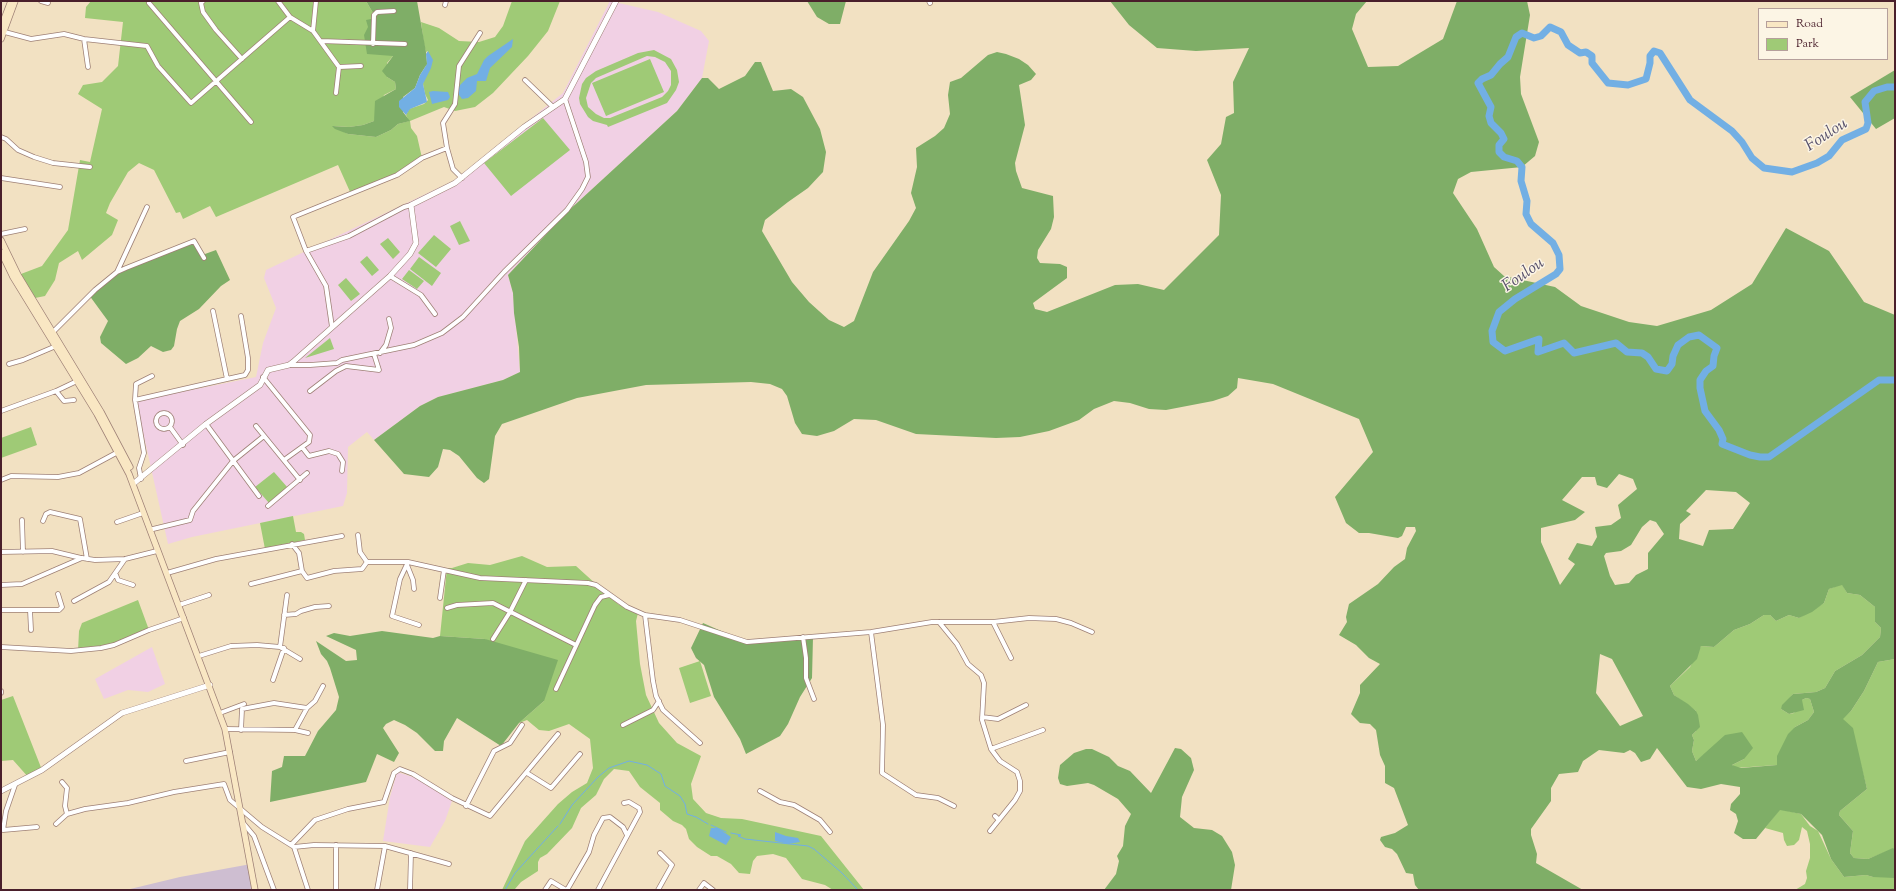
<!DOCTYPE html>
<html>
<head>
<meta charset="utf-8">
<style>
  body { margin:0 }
  #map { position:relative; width:1896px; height:891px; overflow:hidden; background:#f2e1c2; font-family:"Sorts Mill Goudy",serif }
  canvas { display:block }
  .frame { position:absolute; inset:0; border:2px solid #4a1f2b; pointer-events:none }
  .legend { position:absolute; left:1758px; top:8px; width:130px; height:52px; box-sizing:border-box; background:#fcf5e5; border:1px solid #b59f9b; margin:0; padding:5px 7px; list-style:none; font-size:12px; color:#4a1f2b }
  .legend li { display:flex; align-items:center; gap:8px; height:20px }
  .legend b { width:20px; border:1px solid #b59f9b }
</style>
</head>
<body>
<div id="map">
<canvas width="1896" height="891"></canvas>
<div class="frame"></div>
<ul class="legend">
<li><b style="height:5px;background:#f9e7c3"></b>Road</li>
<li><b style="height:11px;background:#9fca76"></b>Park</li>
</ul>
</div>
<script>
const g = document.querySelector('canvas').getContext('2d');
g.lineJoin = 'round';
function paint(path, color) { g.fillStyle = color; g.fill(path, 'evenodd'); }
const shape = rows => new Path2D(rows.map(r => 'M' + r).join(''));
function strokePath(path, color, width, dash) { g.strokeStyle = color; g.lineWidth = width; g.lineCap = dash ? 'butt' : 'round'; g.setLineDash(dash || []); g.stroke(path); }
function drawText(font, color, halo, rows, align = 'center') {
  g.font = font + ' "Sorts Mill Goudy",serif'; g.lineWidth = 3; g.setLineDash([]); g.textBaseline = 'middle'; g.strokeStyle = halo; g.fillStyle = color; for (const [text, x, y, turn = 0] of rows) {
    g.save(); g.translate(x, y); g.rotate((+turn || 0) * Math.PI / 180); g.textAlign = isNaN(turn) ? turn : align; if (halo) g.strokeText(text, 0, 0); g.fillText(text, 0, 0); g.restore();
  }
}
paint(shape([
  [610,1,658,12,701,31,709,41,702,78,677,111,566,213,508,275,513,293,520,372,503,380,438,397,420,406,374,440,367,432,348,447,347,493,343,506,192,537,168,544,136,401,256,377,263,343,276,308,264,278,266,270,453,181,563,93],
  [152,647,165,684,148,692,128,690,104,699,95,679],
  [397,772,416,778,452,801,445,821,430,847,383,841,390,797]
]), '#f1d0e4');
paint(shape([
  [251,864,255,890,126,890,180,877]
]), '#cebed1');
paint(shape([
  [91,1,366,1,376,18,393,56,387,63,387,77,395,82,396,89,384,95,374,121,363,125,349,127,333,126,348,134,376,137,391,130,398,124,409,121,406,115,409,109,424,104,428,100,425,94,423,84,428,51,426,52,424,44,421,22,439,28,459,41,479,42,495,37,503,26,512,1,560,1,548,31,528,56,493,93,475,107,455,111,444,107,410,121,411,128,417,136,422,158,397,175,351,194,338,165,216,217,210,206,183,219,180,212,176,213,154,170,139,163,128,172,110,203,106,213,118,220,112,235,82,260,78,251,59,263,55,280,45,296,35,298,13,277,42,266,68,230,80,160,90,162,102,109,78,94,83,85,102,82,118,66,123,22,85,18,86,7],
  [654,50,671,59,677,70,679,82,676,90,667,103,608,127,607,125,593,121,588,117,580,104,579,98,582,84,586,78,596,71,638,53],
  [647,56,655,57,665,62,671,71,671,85,668,91,662,97,610,118,604,118,596,114,588,107,586,98,591,83,596,78],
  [650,59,664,92,606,116,592,83],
  [543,118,570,150,511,196,484,163],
  [460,221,470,241,459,245,450,226],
  [434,235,451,249,436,267,418,253],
  [388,238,400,252,393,259,380,244],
  [367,256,379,270,372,276,360,262],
  [419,257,441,273,432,286,410,269],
  [409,270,424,281,417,289,402,279],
  [346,278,360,294,351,301,338,285],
  [330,338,334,349,305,358],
  [31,427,37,445,1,458,1,438],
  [274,472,288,488,269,503,255,487],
  [293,516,296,532,301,532,304,534,305,540,265,549,260,523],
  [522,556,547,567,576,566,618,604,638,613,636,621,640,664,646,695,659,723,677,743,701,756,691,784,693,799,706,813,721,818,742,819,821,836,864,890,833,890,825,885,802,879,786,858,773,854,757,856,753,861,750,874,739,873,731,864,717,856,711,856,697,847,689,839,686,829,682,825,673,821,660,810,660,803,640,787,629,771,614,769,604,779,596,795,581,808,572,828,547,854,540,858,538,862,538,871,521,882,515,889,502,890,525,841,558,804,572,792,587,783,593,768,590,739,569,724,549,731,539,730,527,720,519,723,544,701,485,639,440,636,447,568,452,568,468,563,490,565],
  [1842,584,1847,593,1860,595,1875,607,1875,622,1881,628,1880,637,1862,655,1835,671,1825,688,1816,692,1793,694,1781,709,1789,714,1794,713,1802,700,1806,698,1810,699,1814,712,1808,720,1795,727,1777,765,1736,768,1732,765,1744,759,1708,752,1696,761,1692,751,1694,740,1692,735,1696,731,1696,711,1674,695,1670,686,1690,667,1701,646,1714,647,1734,630,1750,624,1764,615,1770,615,1776,621,1789,615,1799,618,1824,603,1829,589],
  [138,600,149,630,114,645,78,651,79,631,82,623],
  [1895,659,1895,850,1893,849,1868,859,1854,858,1850,853,1853,831,1839,815,1840,811,1867,789,1856,746,1842,719,1851,711,1864,691,1878,662],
  [700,661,711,696,690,703,679,668],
  [13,696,42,770,29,778,13,760,1,761,1,700],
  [1780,809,1801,814,1810,826,1818,831,1831,859,1844,877,1866,875,1873,877,1894,877,1895,890,1795,890,1805,884,1807,878,1806,871,1810,858,1810,844,1807,831,1802,827,1799,840,1794,845,1787,846,1784,840,1783,833,1765,828]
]), '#9fca76');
paint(shape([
  [366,1,417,1,426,52,427,64,420,75,415,88,403,97,403,112,410,121,398,124,391,130,376,137,348,134,335,129,332,126,349,127,363,125,374,121,375,101,396,89,395,82,387,77,382,71,393,56,367,54,364,35,368,27,366,20,376,18],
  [807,1,846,1,840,24,829,24,817,17],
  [1110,1,1367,1,1356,14,1352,29,1368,67,1398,66,1443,39,1457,1,1527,1,1530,15,1520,77,1521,94,1539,142,1535,156,1522,167,1471,172,1458,179,1453,193,1477,229,1494,267,1504,276,1555,287,1581,306,1629,322,1657,326,1711,310,1752,284,1786,228,1829,251,1864,302,1895,315,1895,659,1878,662,1864,691,1851,711,1843,719,1853,728,1867,789,1840,811,1839,815,1853,831,1850,853,1854,858,1868,859,1893,848,1895,850,1895,878,1873,877,1866,875,1844,877,1831,859,1822,835,1801,814,1780,810,1756,839,1743,839,1734,833,1738,821,1736,814,1730,810,1731,804,1740,794,1740,787,1721,784,1701,789,1687,787,1657,748,1650,759,1641,762,1635,753,1630,750,1624,753,1599,750,1583,761,1578,772,1559,774,1551,788,1551,801,1531,829,1531,835,1537,854,1536,863,1583,890,1419,890,1415,885,1413,874,1406,873,1397,854,1392,849,1385,847,1380,840,1381,837,1395,833,1408,825,1394,788,1385,783,1385,766,1380,755,1376,730,1370,724,1360,723,1351,714,1360,693,1360,685,1380,664,1369,658,1356,645,1339,635,1347,622,1346,617,1349,604,1378,584,1394,567,1405,559,1407,548,1416,531,1415,527,1406,527,1402,536,1398,538,1369,533,1359,533,1346,523,1335,497,1373,452,1359,419,1273,384,1238,378,1237,388,1228,396,1213,401,1166,410,1149,409,1130,403,1114,401,1094,409,1079,420,1049,431,1020,437,996,438,916,434,876,420,854,419,834,431,817,436,802,434,795,423,787,396,782,389,770,384,751,382,646,385,577,398,502,424,495,436,489,479,484,483,477,478,459,456,450,450,443,449,438,467,429,477,404,474,374,440,420,406,438,397,503,380,520,372,519,347,514,313,513,293,508,275,566,213,677,111,702,78,708,78,719,89,745,76,755,62,761,62,773,91,791,89,803,97,820,129,826,152,823,172,808,188,788,202,765,220,762,231,792,282,809,302,829,320,844,327,854,321,873,272,909,221,916,208,911,193,917,167,916,148,935,136,944,128,950,114,948,95,950,82,961,78,988,55,997,52,1006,54,1019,59,1028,65,1036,74,1031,80,1019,85,1025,125,1015,163,1016,171,1022,188,1053,196,1054,217,1051,229,1038,250,1037,258,1040,263,1060,264,1067,267,1067,278,1033,303,1035,309,1047,312,1115,285,1138,284,1164,290,1219,235,1221,195,1207,160,1221,144,1226,117,1234,113,1233,82,1249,48,1196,51,1157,48,1129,25],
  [1619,474,1633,479,1637,489,1618,505,1621,518,1611,525,1595,527,1597,537,1592,546,1577,543,1568,559,1575,564,1560,585,1541,542,1541,528,1575,520,1585,512,1562,500,1582,477,1595,477,1597,485,1607,488],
  [1706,490,1736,492,1750,503,1733,529,1709,530,1703,546,1679,539,1680,524,1691,514,1686,511],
  [1650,520,1656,522,1664,534,1648,553,1648,569,1636,575,1629,583,1615,585,1610,576,1604,556,1606,553,1621,551,1631,545,1642,527],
  [1842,585,1847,593,1860,595,1875,607,1875,622,1881,628,1880,637,1862,655,1835,671,1825,688,1816,692,1793,694,1782,705,1781,709,1789,714,1804,710,1802,700,1806,698,1810,699,1814,712,1808,720,1795,727,1788,734,1777,756,1777,765,1741,768,1732,765,1744,759,1753,748,1742,732,1725,735,1696,761,1692,751,1694,740,1692,735,1700,727,1698,715,1696,711,1688,704,1674,695,1670,686,1697,659,1701,646,1714,647,1734,630,1750,624,1764,615,1770,615,1776,621,1789,615,1799,618,1812,612,1824,603,1829,589],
  [1600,654,1612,659,1643,716,1620,726,1596,693],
  [1895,70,1895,118,1876,129,1850,97],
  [194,241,204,257,205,254,216,250,230,280,221,286,199,309,180,321,177,329,174,346,171,350,163,352,151,346,138,358,126,364,101,343,100,337,108,321,89,295,115,274],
  [703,623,746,642,813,637,812,678,800,697,788,724,780,736,746,754,740,739,714,697,704,665,696,658,691,648],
  [382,631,433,638,440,636,485,639,558,660,544,701,519,723,501,746,457,718,444,741,443,751,435,751,417,733,405,725,394,720,386,724,383,728,399,753,394,762,377,754,366,782,270,802,272,771,282,767,284,756,305,756,318,731,336,710,339,697,330,668,327,661,321,654,316,641,346,661,357,660,356,650,326,636,334,633,350,636],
  [1175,748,1181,749,1191,758,1194,770,1182,797,1180,817,1194,828,1212,830,1222,836,1232,852,1235,865,1231,890,1104,890,1116,874,1119,861,1117,856,1123,846,1125,826,1131,814,1118,799,1094,785,1088,783,1067,786,1060,784,1058,778,1060,765,1074,753,1086,749,1092,749,1109,757,1118,766,1130,771,1151,793]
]), '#7fae67');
paint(shape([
  [513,39,512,47,490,68,486,81,477,81,476,91,468,98,462,99,457,92,460,85,467,78,477,74,484,60,488,56],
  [428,51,433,60,431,68,423,84,427,102,410,109,406,115,399,107,399,101,415,88,420,75,427,64,426,54],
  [433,91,448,92,450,97,448,100,432,104,429,92],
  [711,828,718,828,731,837,726,845,709,836],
  [775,832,786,836,798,838,800,842,788,844,775,841]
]), '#72afe4');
strokePath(shape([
  [560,824,572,805,598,777,609,768,629,761,647,765,661,774,665,786,680,796,685,804,687,814,696,817,708,824],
  [711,825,726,832],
  [731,833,741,835,738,836,745,839,808,846,814,849,842,873,858,890],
  [505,890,515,873,558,826]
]), '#72afe4', 1);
strokePath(shape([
  [1895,87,1887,87,1874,91,1865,102,1868,123,1866,129,1842,140,1829,156,1817,163,1792,172,1764,168,1752,158,1742,142,1732,131,1690,100,1660,53,1654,51,1650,56,1650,63,1646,79,1628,85,1608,83,1592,63,1592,56,1586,52,1580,53,1568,45,1561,32,1550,27,1541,36,1534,38,1522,33,1516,37,1508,57,1500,64,1491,75,1482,79,1478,83,1491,107,1489,116,1491,123,1501,133,1504,139,1499,145,1499,152,1504,157,1517,161,1522,167,1521,181,1527,201,1526,214,1531,224,1553,243,1559,255,1560,269,1556,274,1515,299,1499,312,1492,331,1493,342,1505,351,1539,339,1538,352,1564,343,1574,353,1616,343,1627,352,1642,353,1648,357,1656,369,1667,371,1672,364,1673,356,1678,345,1689,337,1699,335,1717,348,1714,356,1713,366,1706,371,1700,380,1700,388,1705,411,1719,430,1723,439,1722,444,1750,455,1760,457,1769,457,1879,380,1895,380]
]), '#72afe4', 7);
const minor = shape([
  [41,1,48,3],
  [203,1,201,3,203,12,216,30,242,59],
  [278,1,290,17,313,31,339,67,336,93],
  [929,1,930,3],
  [149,3,251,122],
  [445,5,446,1],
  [1,31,31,39,64,34,84,39,147,46,158,66,191,103,290,17],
  [313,31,316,1],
  [84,39,88,67],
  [321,41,405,44],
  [373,44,374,15,377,12,394,11],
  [339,67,361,66],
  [525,80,553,107],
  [1,137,6,139,18,150,34,157,53,163,90,167],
  [447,148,443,123,455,104,459,66,480,33],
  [1,178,60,187],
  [1,234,25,229],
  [306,251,349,236,404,207,411,205],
  [117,272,147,207],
  [390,276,421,295,435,314],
  [332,327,326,286,306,251,293,217,397,175,422,158,447,148,453,169,462,178],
  [53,332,95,290,117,272,126,268,194,241,204,258],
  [380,353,386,345,391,328,389,319],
  [9,364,23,360,56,346],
  [289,365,310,365,337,363,342,360,414,345,442,333,463,317,504,272,567,210,582,189,588,177,586,162,565,99],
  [263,377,310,435,309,442,284,460],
  [227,379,245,375,248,370,248,358,241,316],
  [56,391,64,401,74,400],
  [310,391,336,371,346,366,379,370,374,354],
  [135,400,136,384,152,376],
  [1,411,56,391,77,381],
  '156 421a8 8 0 1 1 16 0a8 8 0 1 1-16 0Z',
  [206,424,259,496],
  [256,426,300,480],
  [170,427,183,445],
  [302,447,309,456,329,451,338,454,343,462,342,471],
  [141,479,139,468,144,453,135,400,227,379,213,311],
  [1,480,11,476,58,477,79,473,118,452],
  [268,506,307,473],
  [22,520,23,552],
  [43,521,46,514,50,512,80,519,87,559],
  [117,522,143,513],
  [153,529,190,520,193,511,233,461,264,436],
  [358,535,360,552,367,562,408,562,480,578,588,583,596,585,627,607,645,615,680,620,747,642,871,632,932,622,993,622,1029,618,1056,619,1071,623,1092,632],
  [292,544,299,553,302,571,307,578,334,571,362,569,367,562],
  [1,552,52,551,81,558],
  [408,562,400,579,392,616,419,625],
  [407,565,413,580,414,589],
  [167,573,216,559,342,536],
  [116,575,118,580,133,585],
  [251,584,302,571],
  [1,585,22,584,82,558,95,560,125,559,157,551],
  [440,598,444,570],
  [74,601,109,582,125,559],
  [179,605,209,595],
  [447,608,457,605,493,603,576,645],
  [1,610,59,610,62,607,58,594],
  [30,610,31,630],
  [284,615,296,614,301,611,315,607,329,606],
  [645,615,653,681,656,696,663,710,700,743],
  [939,622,957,644,968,664,981,675,984,683,982,720,991,749,1000,761,1017,772,1020,781,1020,791,1015,800,990,831],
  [993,622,1011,658],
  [871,632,883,725,882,773,916,795,938,798,954,806],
  [803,637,806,658,806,678,814,699],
  [493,639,510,612,526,580],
  [1,647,71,651,101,648,114,645,149,630,184,618],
  [280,647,287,595],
  [199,656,231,646,257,645,280,647,300,659],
  [273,680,284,648],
  [556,689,595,605,601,597,609,595],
  [1,691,1,693],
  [220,713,244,704],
  [982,717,998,719,1026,705],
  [623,725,653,710,659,701],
  [225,729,295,730,308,733],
  [241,730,242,709,274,703,307,708],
  [295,730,307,708,315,701,323,686],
  [991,749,1043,730],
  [186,761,230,752],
  [527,773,551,788,580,754],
  [62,782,67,788,65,806,67,814],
  [15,785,6,811,3,830,37,827],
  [760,791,780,802,794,805,820,820,830,832],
  [466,806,494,751,510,743,522,725],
  [995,816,999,820],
  [56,824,67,814,85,809,128,803,174,792,224,784,230,800,262,827,294,847,308,890],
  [244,824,254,836,274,890],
  [291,845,315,820,348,809,384,802,394,773,400,769,413,774,452,798,490,816,558,734],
  [294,847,314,845,385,846,449,864],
  [336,890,336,845],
  [377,890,385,846],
  [410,890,411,853],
  [545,890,551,881,566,890],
  [567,890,589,852,594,835,603,818,610,817,623,827,627,835],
  [598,890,640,812,639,808,629,802,624,803],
  [658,890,672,865,660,853],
  [699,890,704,883,713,890]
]);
const tertiary = shape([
  [133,484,206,424,260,385,268,370,289,365,293,362,390,276,410,254,416,243,411,205,455,183,524,127,565,99,616,1],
  [1,791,42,770,122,713,210,685]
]);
const secondary = shape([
  [1,27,11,1],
  [1,39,15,1],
  [1,240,18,275,101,412,130,467],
  [1,252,13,277,97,414,129,474,225,729,255,890]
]);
strokePath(minor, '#9e8076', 5.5);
strokePath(tertiary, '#9e8076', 6);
strokePath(secondary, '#9e8076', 7);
strokePath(minor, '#fff', 4);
strokePath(tertiary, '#fff', 5);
strokePath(secondary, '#f9e7c3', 5.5);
drawText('italic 17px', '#58516c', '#fcf5e5', [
  ["Foulou",1827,136,-33],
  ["Foulou",1524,276,-35]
]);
</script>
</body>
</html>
